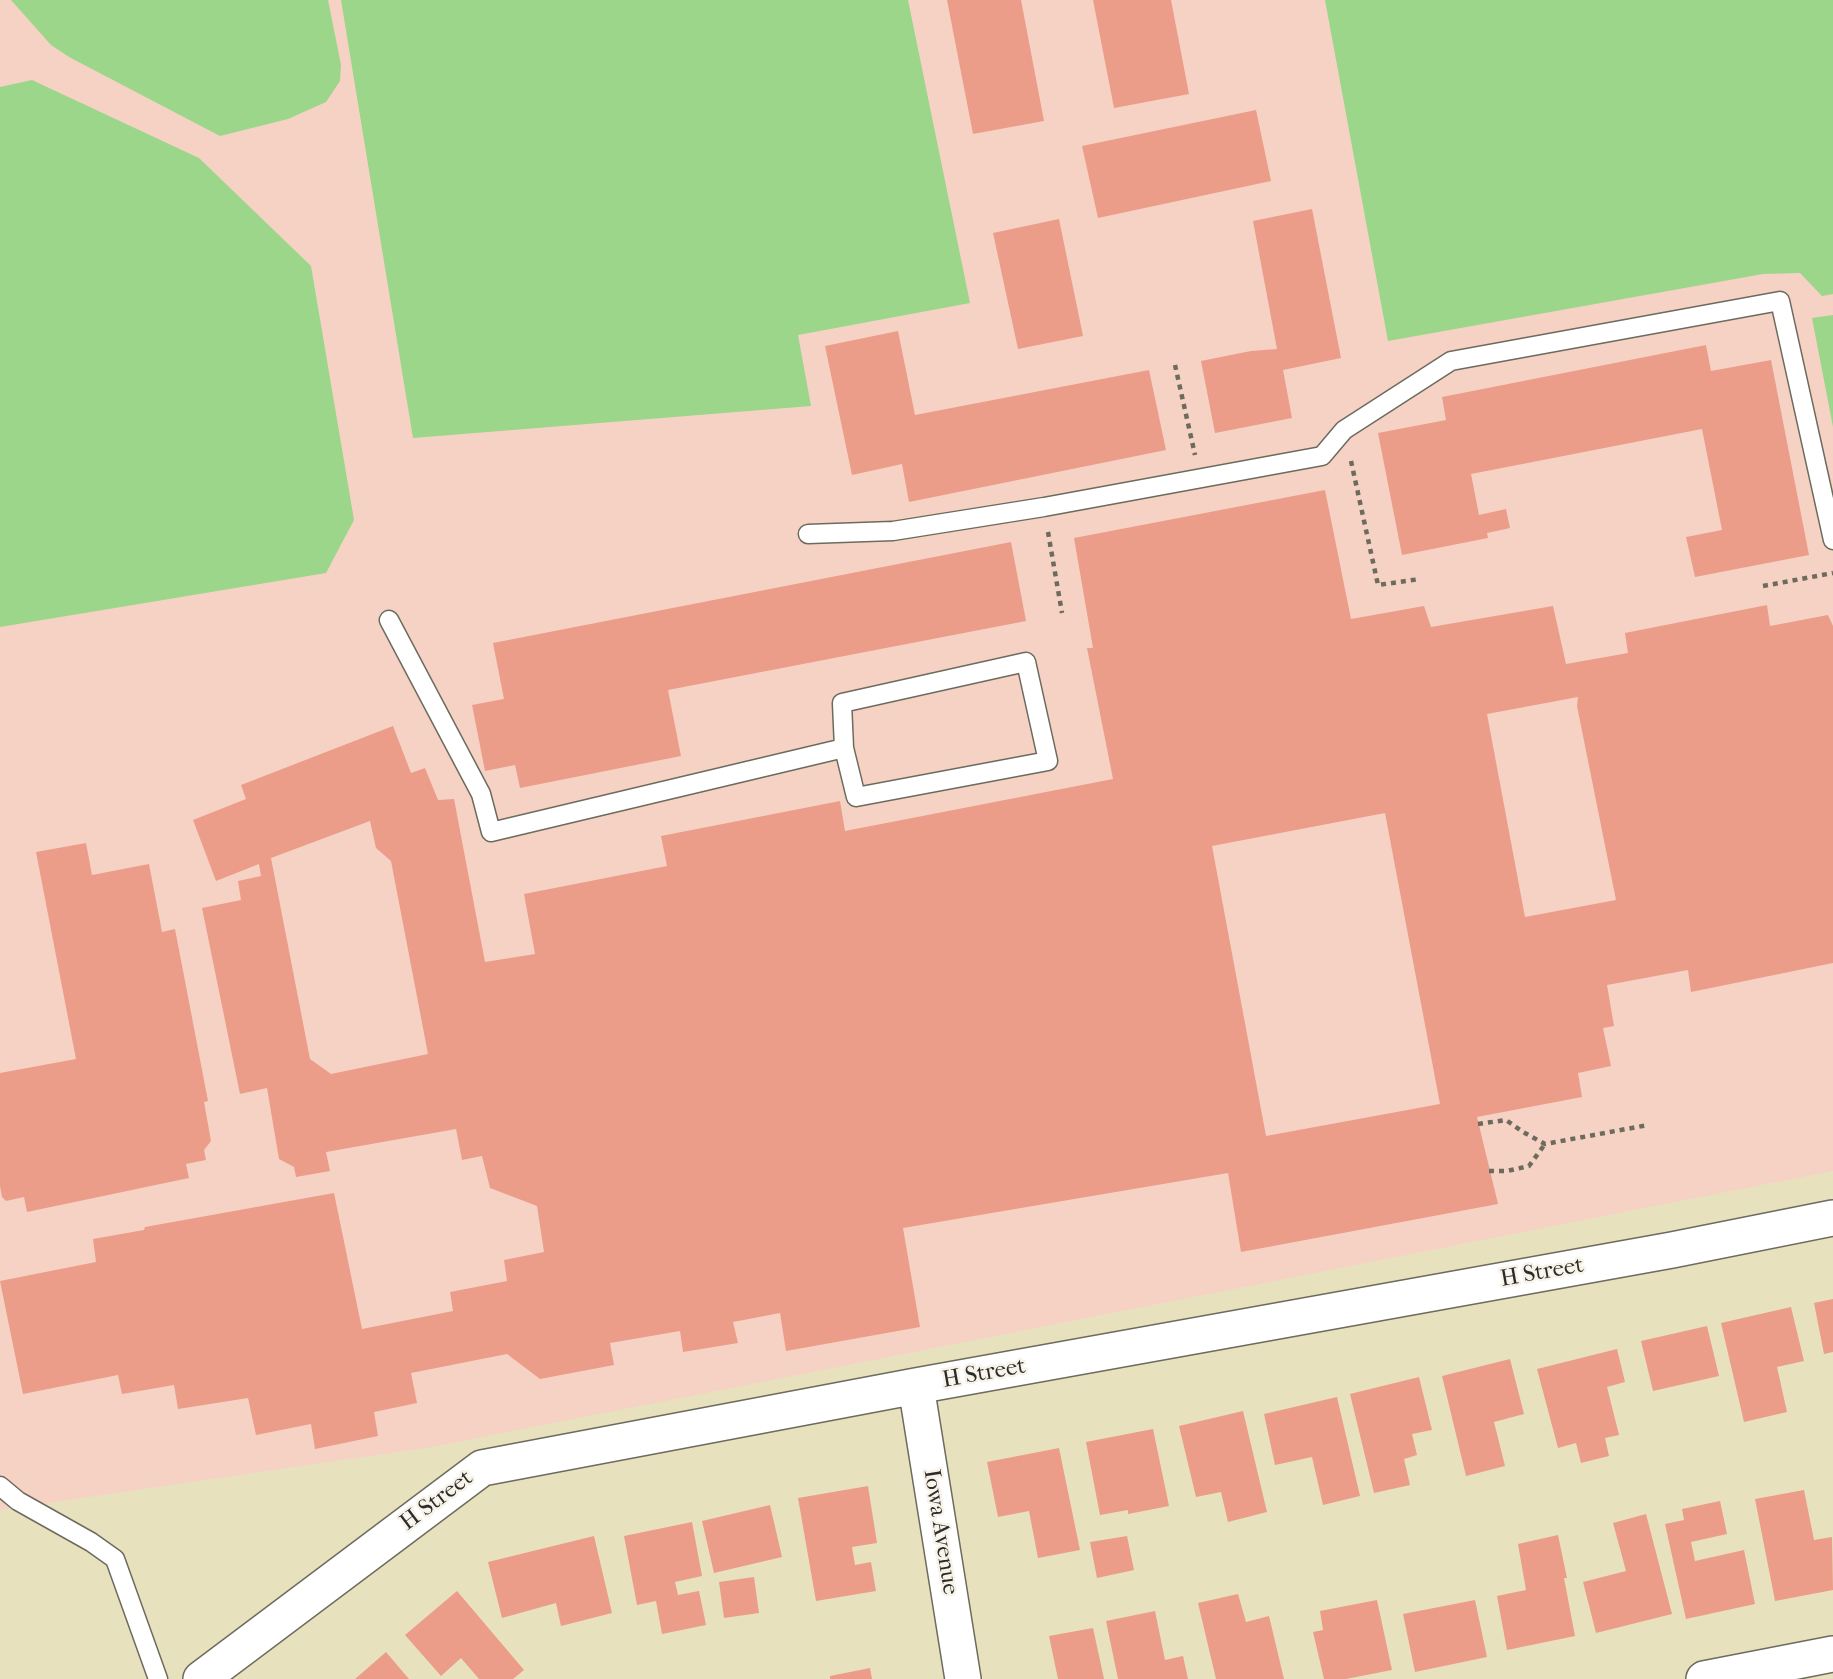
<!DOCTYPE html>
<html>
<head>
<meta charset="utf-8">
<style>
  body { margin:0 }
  canvas { display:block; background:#e8e1bd }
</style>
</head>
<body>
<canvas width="1833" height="1679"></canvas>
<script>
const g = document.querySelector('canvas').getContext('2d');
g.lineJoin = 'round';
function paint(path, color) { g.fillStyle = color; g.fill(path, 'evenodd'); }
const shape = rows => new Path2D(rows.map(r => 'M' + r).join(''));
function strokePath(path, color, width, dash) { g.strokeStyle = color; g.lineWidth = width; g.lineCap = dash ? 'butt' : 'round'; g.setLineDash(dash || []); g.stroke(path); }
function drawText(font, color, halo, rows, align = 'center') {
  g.font = font + ' "IM FELL French Canon",serif'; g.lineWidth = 5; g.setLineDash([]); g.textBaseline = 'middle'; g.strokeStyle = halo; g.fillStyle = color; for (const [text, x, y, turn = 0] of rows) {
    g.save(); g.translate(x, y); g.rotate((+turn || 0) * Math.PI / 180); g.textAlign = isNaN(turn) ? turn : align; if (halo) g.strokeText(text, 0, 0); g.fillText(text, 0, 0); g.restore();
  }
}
paint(shape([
  [0,0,1833,0,1833,1171,432,1447,0,1510]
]), '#f6d2c4');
paint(shape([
  [11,0,328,0,341,65,340,81,326,102,288,119,220,136,69,57,51,45],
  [341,0,908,0,970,303,798,335,811,406,413,438],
  [1325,0,1833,0,1833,294,1822,296,1800,273,1763,274,1388,341],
  [32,80,199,158,311,266,354,520,326,573,0,627,0,87],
  [1833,315,1833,427,1812,318]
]), '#9bd68a');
paint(shape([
  [947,0,1021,0,1044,121,973,134],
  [1093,0,1171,0,1189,94,1114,108],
  [1256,110,1271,181,1098,218,1082,146],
  [1312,209,1341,358,1283,370,1292,418,1215,433,1201,361,1251,351,1277,349,1253,221],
  [1059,219,1083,336,1018,349,993,233],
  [898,331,915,415,1149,370,1166,450,909,502,902,464,852,475,825,346],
  [1706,345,1711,371,1771,360,1809,555,1695,577,1686,537,1722,530,1702,429,1471,474,1479,515,1506,509,1510,528,1487,533,1488,538,1402,555,1378,433,1446,420,1442,397],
  [1325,490,1351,619,1424,606,1431,627,1553,606,1566,664,1628,653,1625,633,1767,605,1770,626,1828,615,1833,626,1833,963,1691,992,1688,970,1607,985,1614,1026,1603,1028,1611,1066,1578,1073,1582,1097,1477,1117,1498,1204,1241,1252,1228,1173,903,1228,920,1327,786,1351,780,1313,733,1322,738,1343,683,1352,680,1331,610,1343,614,1365,540,1379,507,1354,411,1373,417,1403,374,1412,378,1436,315,1449,311,1424,256,1435,248,1398,178,1409,174,1385,122,1394,118,1375,23,1394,0,1281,96,1262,93,1239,144,1230,145,1227,334,1193,362,1329,453,1311,450,1292,507,1281,504,1260,544,1252,537,1206,490,1188,482,1156,462,1160,456,1129,326,1152,330,1171,296,1177,294,1167,279,1159,267,1088,240,1094,202,908,241,900,238,881,261,876,259,864,216,881,193,820,246,799,241,785,393,726,411,773,425,768,438,800,454,799,485,962,535,954,524,894,667,866,661,836,840,801,845,831,1113,779,1087,648,1093,648,1074,538],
  [1578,697,1577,706,1616,900,1525,917,1487,714],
  [1385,813,1440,1104,1266,1136,1212,846],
  [370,821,376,848,391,861,428,1054,331,1074,310,1059,271,858],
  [1011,542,1026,621,668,690,681,756,520,788,515,765,485,771,472,705,504,699,493,643],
  [86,843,92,875,149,864,162,932,175,929,208,1101,204,1102,211,1141,204,1150,206,1160,186,1164,189,1178,27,1212,24,1197,6,1201,2,1197,0,1186,0,1073,76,1059,36,852],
  [1833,1299,1833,1352,1824,1354,1814,1303],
  [1791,1307,1804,1361,1777,1367,1787,1412,1744,1422,1721,1323],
  [1707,1326,1719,1376,1653,1391,1641,1341],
  [1617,1349,1625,1382,1607,1387,1619,1435,1605,1438,1609,1456,1581,1463,1576,1443,1558,1448,1537,1369],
  [1510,1359,1524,1414,1494,1422,1505,1466,1466,1476,1442,1376],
  [1419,1377,1432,1430,1412,1434,1417,1455,1404,1459,1410,1485,1374,1493,1350,1394],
  [1337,1397,1360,1496,1323,1505,1312,1457,1275,1465,1264,1414],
  [1243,1411,1267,1512,1228,1522,1221,1492,1196,1497,1179,1426],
  [1153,1429,1169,1506,1128,1514,1128,1510,1100,1515,1086,1442],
  [1059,1448,1080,1550,1038,1558,1029,1511,998,1517,987,1462],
  [868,1486,877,1543,852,1547,855,1565,871,1562,876,1591,816,1601,798,1498],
  [1804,1490,1814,1540,1832,1537,1833,1590,1775,1601,1755,1499],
  [1720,1501,1727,1534,1691,1542,1695,1561,1744,1550,1755,1604,1686,1619,1665,1524,1684,1520,1682,1509],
  [770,1505,782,1557,714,1573,702,1521],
  [1646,1514,1672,1614,1596,1633,1583,1582,1626,1571,1613,1523],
  [692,1522,702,1576,675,1582,678,1595,699,1591,706,1625,662,1634,656,1601,637,1605,624,1536],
  [1558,1535,1567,1578,1564,1578,1575,1636,1507,1650,1497,1596,1526,1590,1518,1544],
  [594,1536,612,1613,561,1626,556,1603,502,1618,488,1562],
  [1127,1536,1134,1570,1097,1578,1090,1542],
  [754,1577,759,1613,724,1618,719,1582],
  [457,1591,524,1670,513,1679,479,1679,461,1658,441,1676,405,1635],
  [1238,1594,1246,1622,1269,1616,1284,1679,1216,1679,1198,1603],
  [1377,1600,1392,1670,1346,1679,1324,1679,1313,1632,1323,1630,1320,1611],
  [1475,1600,1487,1657,1415,1672,1403,1614],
  [1155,1611,1165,1660,1183,1656,1188,1679,1118,1679,1106,1621],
  [1093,1628,1104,1679,1058,1679,1049,1636],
  [386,1652,409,1679,355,1679],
  [870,1668,872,1679,830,1679,830,1676]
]), '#eb9d8a');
const lane = shape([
  [808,534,893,531,1044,507,1322,456,1344,430,1451,361,1780,301,1833,540],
  [389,620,481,794,491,832,844,748,856,797,1048,761,1026,662,842,703,844,748],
  [0,1486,18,1501,91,1542,115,1559,158,1679]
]);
const street = shape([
  [916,1386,963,1679],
  [201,1679,482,1468,916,1386,1672,1250,1833,1218],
  [1704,1679,1833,1654]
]);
strokePath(lane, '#6d6b5e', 21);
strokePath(street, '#6d6b5e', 38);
strokePath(shape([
  [1175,365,1195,455],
  [1351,461,1378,585,1420,579],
  [1048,532,1062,613],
  [1763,586,1833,573],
  [1478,1124,1506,1120,1523,1132,1545,1144,1648,1125],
  [1489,1171,1507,1171,1529,1166,1545,1144]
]), '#6d6b5e', 4.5, [5, 5]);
strokePath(lane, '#fff', 18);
strokePath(street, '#fff', 35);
drawText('23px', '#2b2b2b', '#f7f3e8', [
  ["H Street",1542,1273,-10],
  ["H Street",984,1374,-10],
  ["H Street",437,1501,-37],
  ["Iowa Avenue",940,1532,81]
]);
</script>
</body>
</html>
